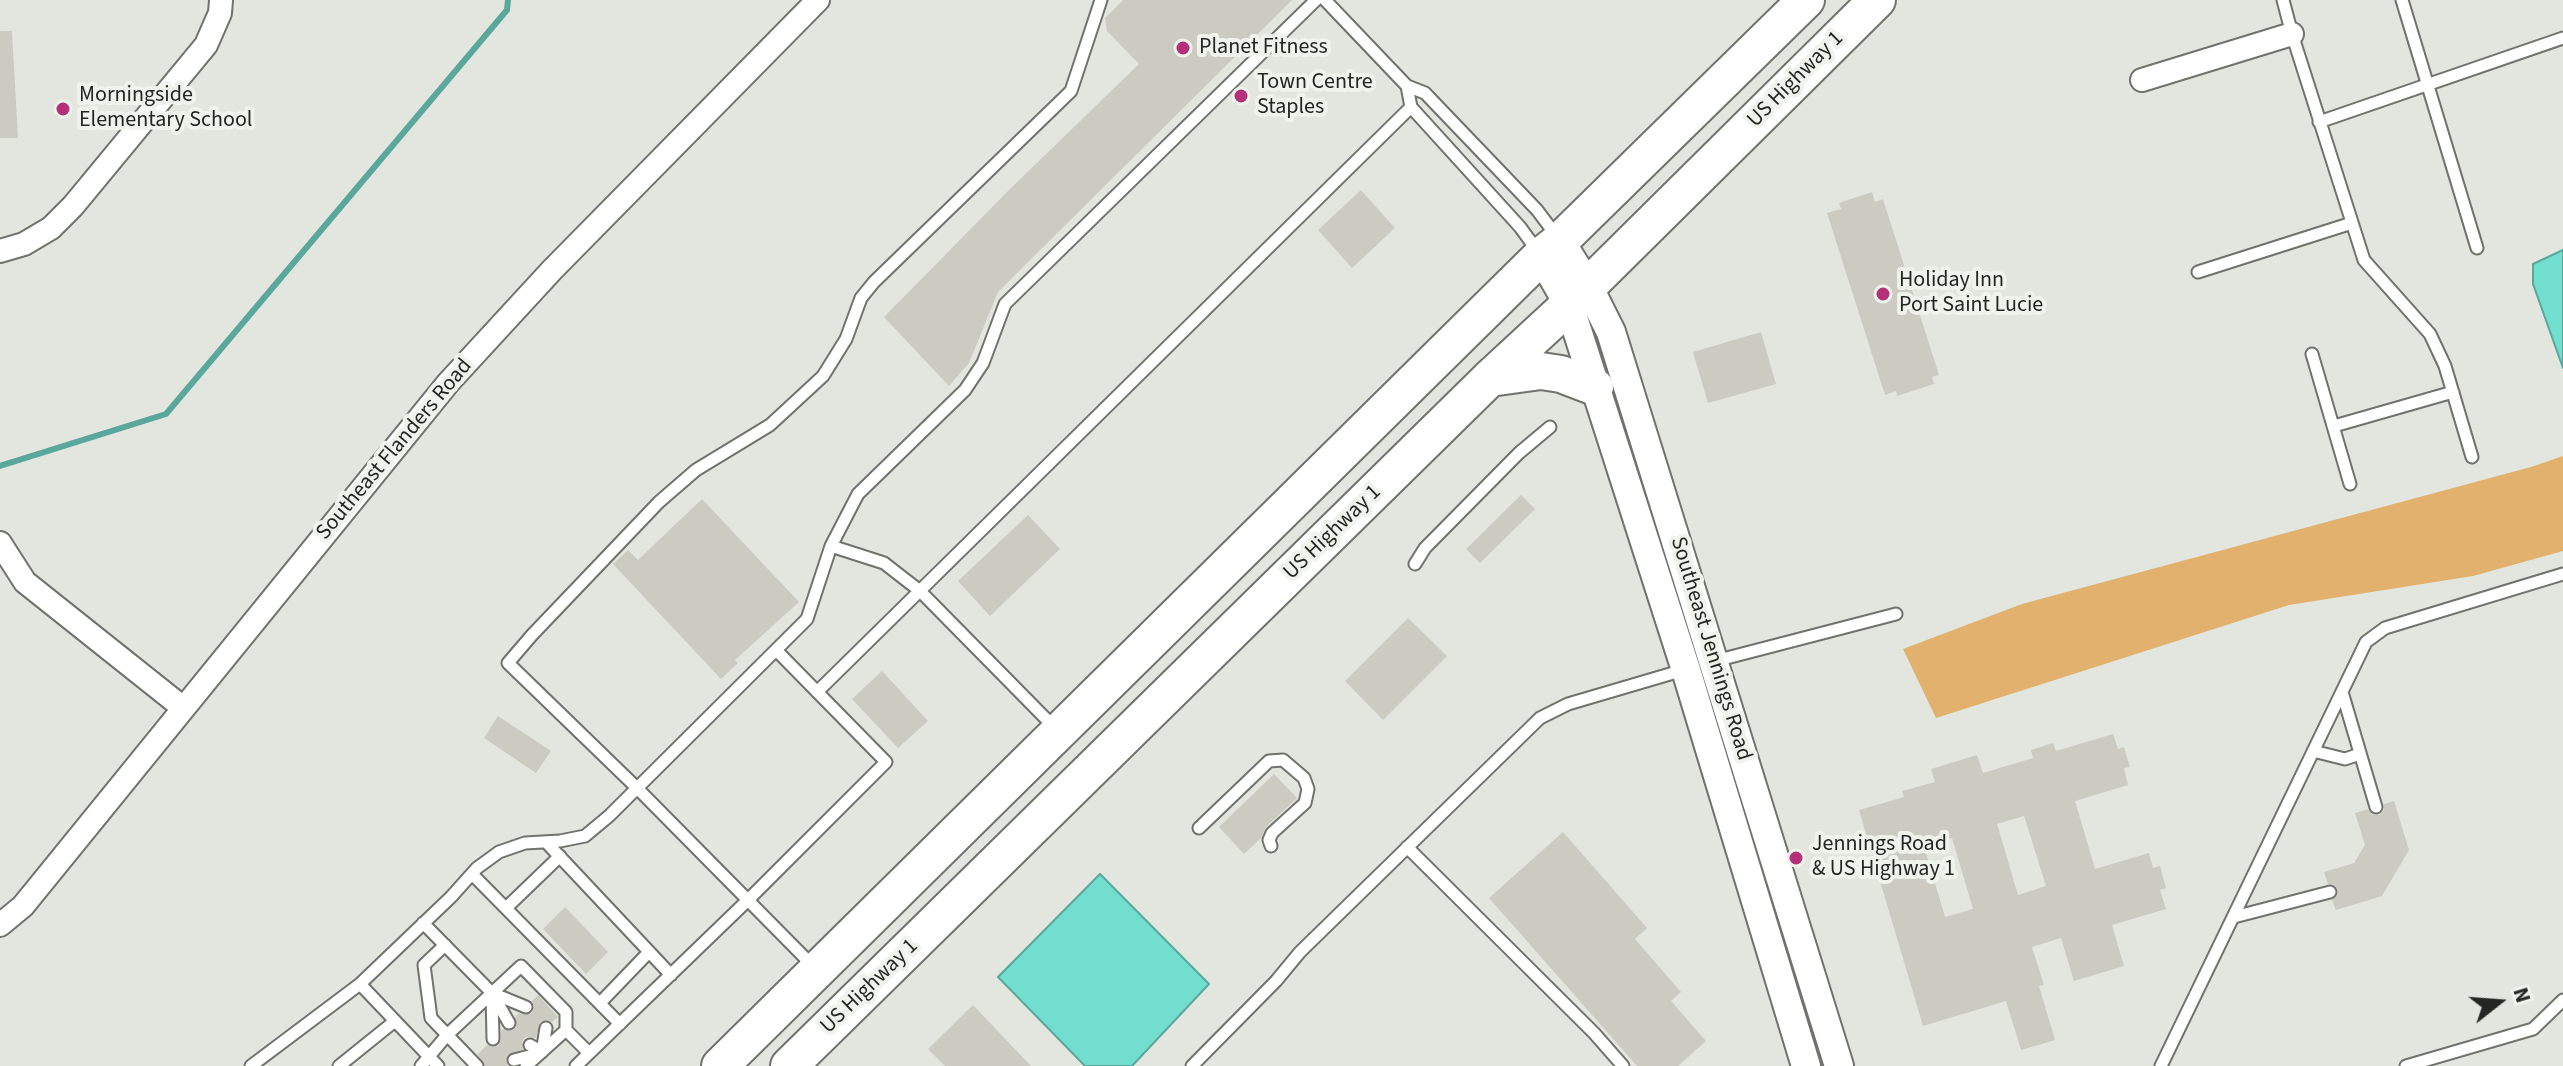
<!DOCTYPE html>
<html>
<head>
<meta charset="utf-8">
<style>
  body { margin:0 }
  #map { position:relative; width:2563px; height:1066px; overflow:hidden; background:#e2e6de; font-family:"Source Sans 3",sans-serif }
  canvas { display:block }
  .north { position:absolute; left:2459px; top:962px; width:80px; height:80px; -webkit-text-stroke:6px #eff3eb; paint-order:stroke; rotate:73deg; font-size:22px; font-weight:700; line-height:32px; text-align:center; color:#242623 }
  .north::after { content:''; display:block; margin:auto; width:28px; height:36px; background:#242623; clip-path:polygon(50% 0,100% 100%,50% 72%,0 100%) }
</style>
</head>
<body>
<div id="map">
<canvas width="2563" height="1066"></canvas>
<div class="north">N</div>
</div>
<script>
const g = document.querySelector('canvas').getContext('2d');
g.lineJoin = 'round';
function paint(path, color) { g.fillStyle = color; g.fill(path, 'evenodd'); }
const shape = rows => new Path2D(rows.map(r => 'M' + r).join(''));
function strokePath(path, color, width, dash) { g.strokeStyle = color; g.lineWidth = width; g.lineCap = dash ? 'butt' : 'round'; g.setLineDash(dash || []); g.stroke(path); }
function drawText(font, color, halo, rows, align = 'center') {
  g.font = font + ' "Source Sans 3",sans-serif'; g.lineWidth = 8; g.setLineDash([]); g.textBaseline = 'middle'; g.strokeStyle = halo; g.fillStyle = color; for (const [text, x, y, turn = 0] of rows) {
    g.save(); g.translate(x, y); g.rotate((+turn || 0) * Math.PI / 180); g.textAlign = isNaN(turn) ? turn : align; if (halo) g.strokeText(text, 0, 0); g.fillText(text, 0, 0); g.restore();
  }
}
paint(shape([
  [2563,456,2563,551,2473,576,2289,605,1936,718,1903,649,2022,604,2531,467]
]), '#e1b16d');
const water = shape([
  [2563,250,2563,368,2533,284,2533,264,2563,250],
  [1100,874,1209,984,1132,1066,1085,1066,998,977,1100,874]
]);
paint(water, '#71ded0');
strokePath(water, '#5aa79c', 2);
strokePath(shape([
  [0,466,166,414,507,10,508,0]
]), '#5aa79c', 6);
paint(shape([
  [1123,0,1292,0,998,292,969,363,949,386,884,317,1010,189,1139,64,1107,31,1105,18],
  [0,31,12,31,18,138,0,138],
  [1361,190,1395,228,1352,268,1318,230],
  [1872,192,1875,202,1883,199,1939,375,1932,377,1934,384,1897,396,1896,391,1885,395,1827,213,1841,209,1839,203],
  [1761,332,1776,384,1708,403,1693,352],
  [1521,495,1535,509,1480,563,1466,549],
  [702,499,799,602,735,660,738,663,721,679,613,564,628,550,638,560],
  [1028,515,1060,549,990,616,958,581],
  [1408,618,1447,656,1383,720,1345,681],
  [882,671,928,721,898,748,852,699],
  [498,716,551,751,536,773,484,738],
  [2113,734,2118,749,2124,747,2130,767,2124,768,2128,785,2075,801,2095,869,2149,853,2153,868,2160,866,2166,888,2160,890,2166,909,2112,925,2124,966,2074,981,2061,938,2032,947,2044,985,2039,986,2055,1040,2021,1050,2006,1001,1923,1026,1859,810,1904,797,1902,791,1935,782,1931,769,1977,755,1983,773,2033,758,2031,750,2053,743,2056,751],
  [2024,816,2046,886,2018,895,1997,824],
  [1952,838,1973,909,1945,917,1924,846],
  [1274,774,1297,798,1266,827,1261,838,1244,854,1219,827],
  [2394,801,2409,850,2382,896,2336,910,2332,900,2338,895,2338,889,2333,884,2328,884,2324,872,2354,863,2365,845,2355,813,2368,809,2373,815,2379,815,2384,810,2384,804],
  [1563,832,1647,928,1635,939,1681,992,1671,1001,1706,1041,1678,1066,1637,1066,1489,898],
  [565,907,608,952,586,974,543,929],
  [538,995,558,1017,552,1022,547,1020,540,1022,536,1038,526,1037,522,1041,523,1049,508,1055,506,1061,508,1066,485,1066,478,1054,487,1045,492,1047,498,1046,501,1040,501,1031,503,1029,510,1031,516,1028,515,1017,519,1013,526,1015,532,1013,534,1007,532,1001],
  [973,1005,1031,1066,945,1066,928,1049]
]), '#cccbc2');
const service = shape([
  [1325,0,1407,86,1425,93,1537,210,1558,238],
  [2283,0,2292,34,2364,260,2430,334,2445,366,2472,457],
  [2402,0,2477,248],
  [1407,86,1411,107,1520,227,1539,253],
  [2319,122,2563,38],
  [2198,272,2352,223],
  [2312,354,2350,484],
  [2334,426,2453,392],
  [831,546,884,563,920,591,1057,730],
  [1415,564,1425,548,1519,453,1550,427],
  [1715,661,1896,614],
  [817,692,1411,107],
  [2342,692,2376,807],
  [2313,751,2345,759,2360,754],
  [1199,828,1269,761,1283,760,1304,778,1308,789,1305,803,1272,833,1269,840,1271,846],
  [546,842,671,975],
  [1407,847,1594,1033,1623,1066],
  [472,874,620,1024],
  [506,908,560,856],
  [2234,917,2330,892],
  [423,923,492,993,493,1039],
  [445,945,424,965,431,1018,477,1066],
  [815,968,637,788,508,663,532,635,659,502,696,470,770,425,823,376,846,339,861,298,874,282,1071,91,1101,0],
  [360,984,438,1066],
  [600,1003,649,952],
  [509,1023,492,993,526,1007],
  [530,1045,542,1052,546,1028],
  [514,1060,537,1054],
  [251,1066,360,984,451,897,477,868,499,852,525,843,560,841,585,836,609,816,807,619,831,546,858,494,965,390,983,363,1005,304,1316,0],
  [339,1066,395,1021],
  [421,1066,447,1035,521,966,566,1012,566,1030,589,1053],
  [526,1066,566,1030],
  [576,1066,748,900,886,762,776,650],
  [1192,1066,1276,981,1300,952,1540,718,1568,704,1687,669],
  [2161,1066,2366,642,2385,628,2563,574],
  [2406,1066,2533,1029,2563,1000]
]);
const minor = shape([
  [2142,80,2292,34],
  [0,251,24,244,51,228,73,206,206,45,220,13,221,0],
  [0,543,25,582,182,707],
  [0,925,23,906,448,383,552,270,818,0]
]);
const tertiary = shape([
  [1560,241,1588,286,1611,332,1839,1066],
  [1541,256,1569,305,1686,670,1806,1066]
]);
const primary = shape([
  [1490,378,1541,371,1561,374,1595,387],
  [720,1066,1541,256,1560,241,1806,0],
  [789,1066,1490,378,1569,305,1877,0]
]);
strokePath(service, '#6f736b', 15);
strokePath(minor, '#6f736b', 26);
strokePath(tertiary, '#6f736b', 32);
strokePath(primary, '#6f736b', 40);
strokePath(service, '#fff', 11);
strokePath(minor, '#fff', 22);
strokePath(tertiary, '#fff', 28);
strokePath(primary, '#fff', 36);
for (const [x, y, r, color] of [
  [1183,48,8,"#b43078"],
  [1241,96,8,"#b43078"],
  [63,109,8,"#b43078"],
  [1883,294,8,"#b43078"],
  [1796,858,8,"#b43078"]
]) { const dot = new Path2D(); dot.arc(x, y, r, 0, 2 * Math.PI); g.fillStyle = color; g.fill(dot); strokePath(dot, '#eff3eb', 3); }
drawText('22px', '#242623', '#eff3eb', [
  ["Planet Fitness",1199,48],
  ["Town Centre",1257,83],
  ["Staples",1257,108],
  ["Morningside",79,96],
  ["Elementary School",79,121],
  ["Holiday Inn",1899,281],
  ["Port Saint Lucie",1899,306],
  ["Jennings Road",1812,845],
  ["& US Highway 1",1812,870]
], 'left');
drawText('22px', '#242623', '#eff3eb', [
  ["US Highway 1",1796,80,-45],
  ["Southeast Flanders Road",395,450,-50],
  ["US Highway 1",1333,533,-44],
  ["Southeast Jennings Road",1710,649,73],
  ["US Highway 1",870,987,-44]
]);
</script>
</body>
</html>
